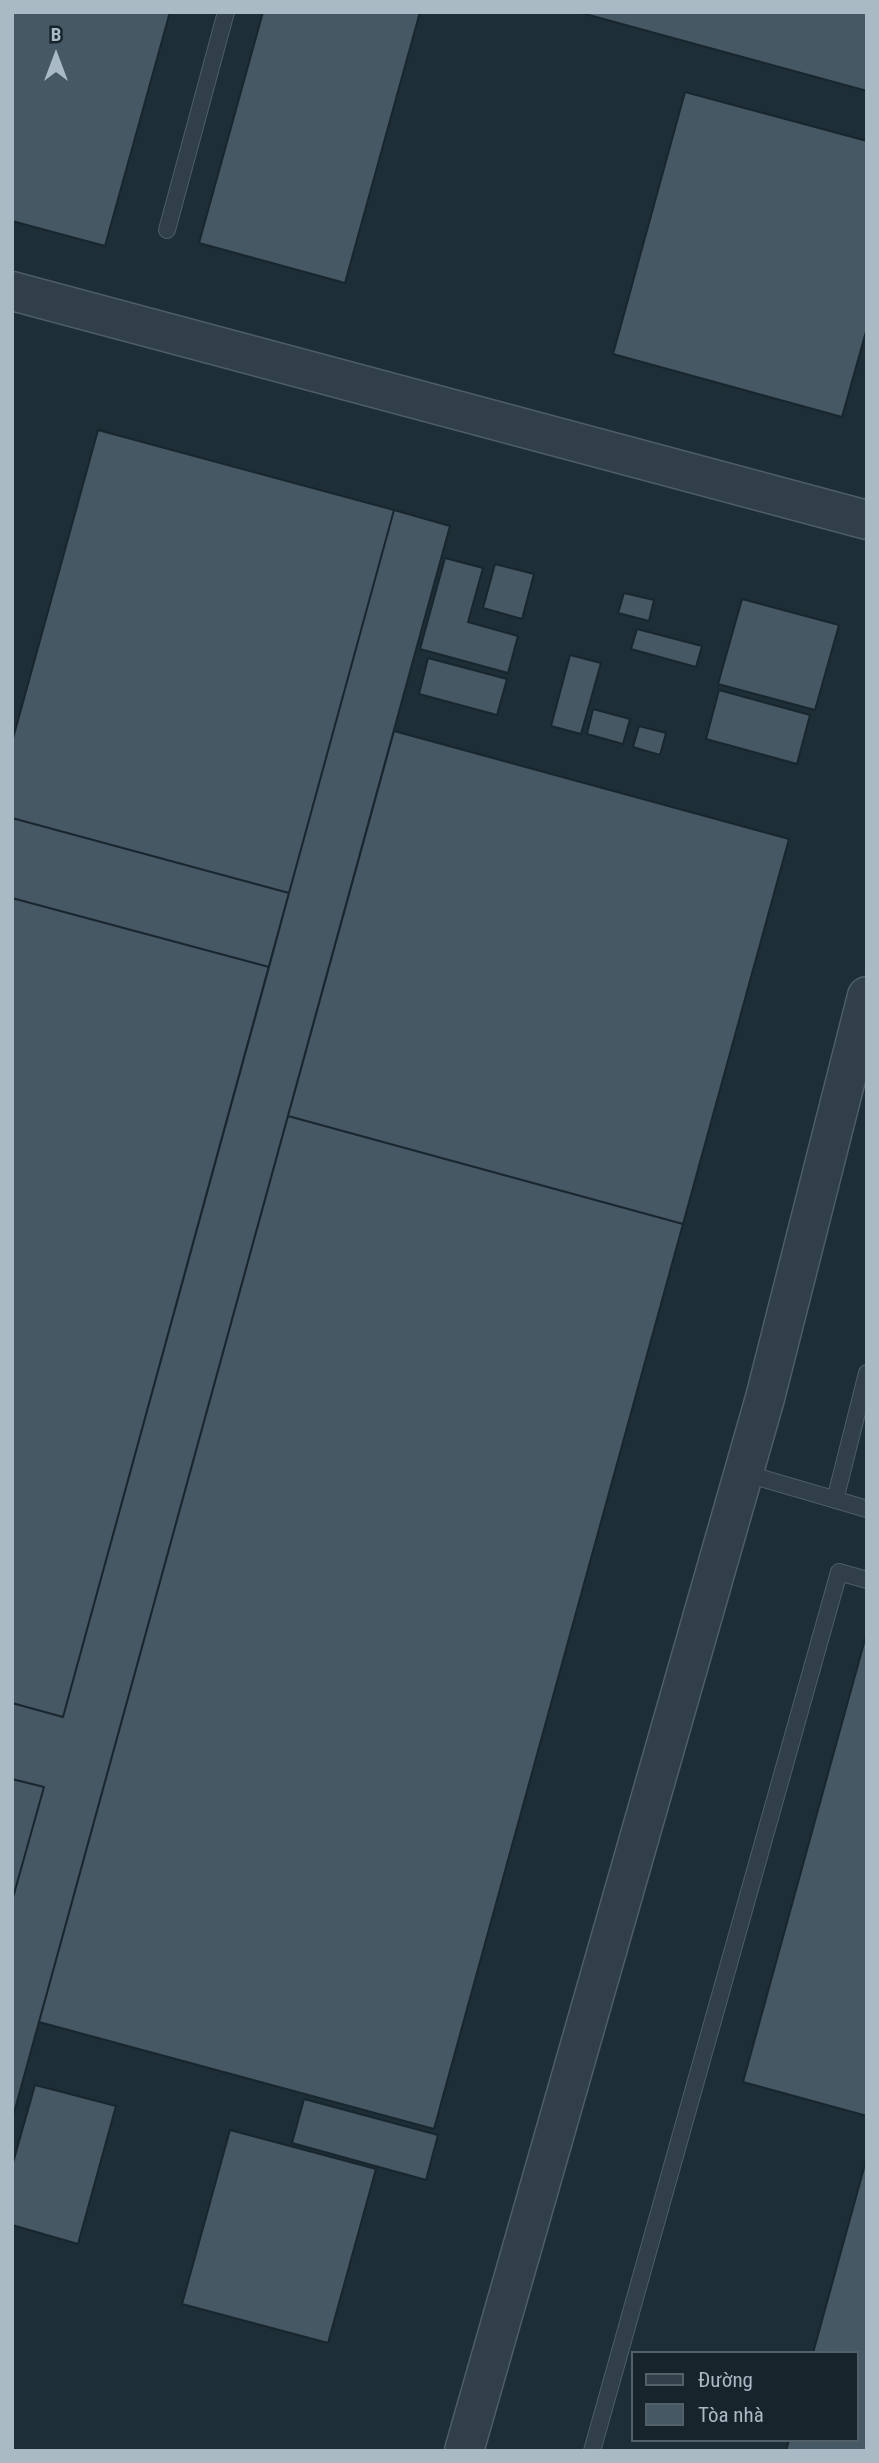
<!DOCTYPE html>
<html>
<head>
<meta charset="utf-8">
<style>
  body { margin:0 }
  #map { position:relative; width:879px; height:2463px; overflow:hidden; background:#1d2e37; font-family:"Roboto Condensed",sans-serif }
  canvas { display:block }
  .frame { position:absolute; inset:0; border:14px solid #aabac5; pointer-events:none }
  .legend { position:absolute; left:631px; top:2351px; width:228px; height:91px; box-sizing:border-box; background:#17242c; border:2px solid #526069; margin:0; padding:9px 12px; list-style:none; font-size:21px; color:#aabac5 }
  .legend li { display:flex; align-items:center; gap:14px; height:35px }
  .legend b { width:35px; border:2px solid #526069 }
  .north { position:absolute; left:21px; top:21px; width:70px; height:70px; -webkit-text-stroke:5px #17242c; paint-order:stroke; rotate:0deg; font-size:19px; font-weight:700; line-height:28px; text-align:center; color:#aabac5 }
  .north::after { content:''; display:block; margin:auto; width:24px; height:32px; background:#aabac5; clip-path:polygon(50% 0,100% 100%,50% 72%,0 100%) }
</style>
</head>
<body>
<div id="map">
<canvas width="879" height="2463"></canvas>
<div class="frame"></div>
<ul class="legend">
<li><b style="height:9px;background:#313f48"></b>Đường</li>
<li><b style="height:19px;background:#455864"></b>Tòa nhà</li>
</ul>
<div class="north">B</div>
</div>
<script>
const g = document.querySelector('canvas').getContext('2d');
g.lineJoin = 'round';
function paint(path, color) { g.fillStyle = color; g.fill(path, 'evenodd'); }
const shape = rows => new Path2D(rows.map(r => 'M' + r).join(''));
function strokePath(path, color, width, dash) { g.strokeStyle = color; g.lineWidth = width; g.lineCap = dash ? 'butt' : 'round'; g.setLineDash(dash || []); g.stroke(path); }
const building = shape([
  [12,12,170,12,105,246,12,221,12,12],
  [263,12,420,12,345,283,199,243,263,12],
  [578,12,867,12,867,91,578,12],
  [685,92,867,141,867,328,842,417,613,354,685,92],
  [98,430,394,510,289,893,12,818,12,742,98,430],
  [394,510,450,526,12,2120,12,1901,44,1787,12,1779,12,1703,63,1717,394,510],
  [445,558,483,568,468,622,518,636,508,673,420,649,445,558],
  [495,564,534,574,522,619,483,608,495,564],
  [624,593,654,600,649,621,618,613,624,593],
  [742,599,839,625,815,710,718,684,742,599],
  [637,629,702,646,696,667,631,649,637,629],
  [570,655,601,663,581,734,551,726,570,655],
  [428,658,507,679,497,715,419,694,428,658],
  [719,690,810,715,797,764,706,739,719,690],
  [593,709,630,719,623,744,587,734,593,709],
  [639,726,666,733,660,755,633,747,639,726],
  [394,731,789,839,683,1224,288,1116,394,731],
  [12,818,289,893,269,967,12,898,12,818],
  [12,898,269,967,63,1717,12,1703,12,898],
  [288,1116,683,1224,434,2129,39,2022,288,1116],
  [867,1632,867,2116,743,2082,867,1632],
  [12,1779,44,1787,12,1901,12,1779],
  [35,2085,116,2106,78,2244,12,2225,12,2166,35,2085],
  [304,2099,438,2135,426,2180,292,2143,304,2099],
  [230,2130,376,2169,328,2343,182,2304,230,2130],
  [867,2157,867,2451,786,2451,789,2440,856,2440,856,2353,813,2353,867,2157]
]);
paint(building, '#455864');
strokePath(building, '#19262e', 2);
const service = shape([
  [167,230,226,12],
  [744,1473,867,1509],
  [835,1500,867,1373],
  [592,2451,839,1572,867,1580]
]);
const tertiary = shape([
  [12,291,867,520],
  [464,2451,765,1398,867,996]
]);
strokePath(service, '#4e5d66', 18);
strokePath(tertiary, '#4e5d66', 41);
strokePath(service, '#313f48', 16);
strokePath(tertiary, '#313f48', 38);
</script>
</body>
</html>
